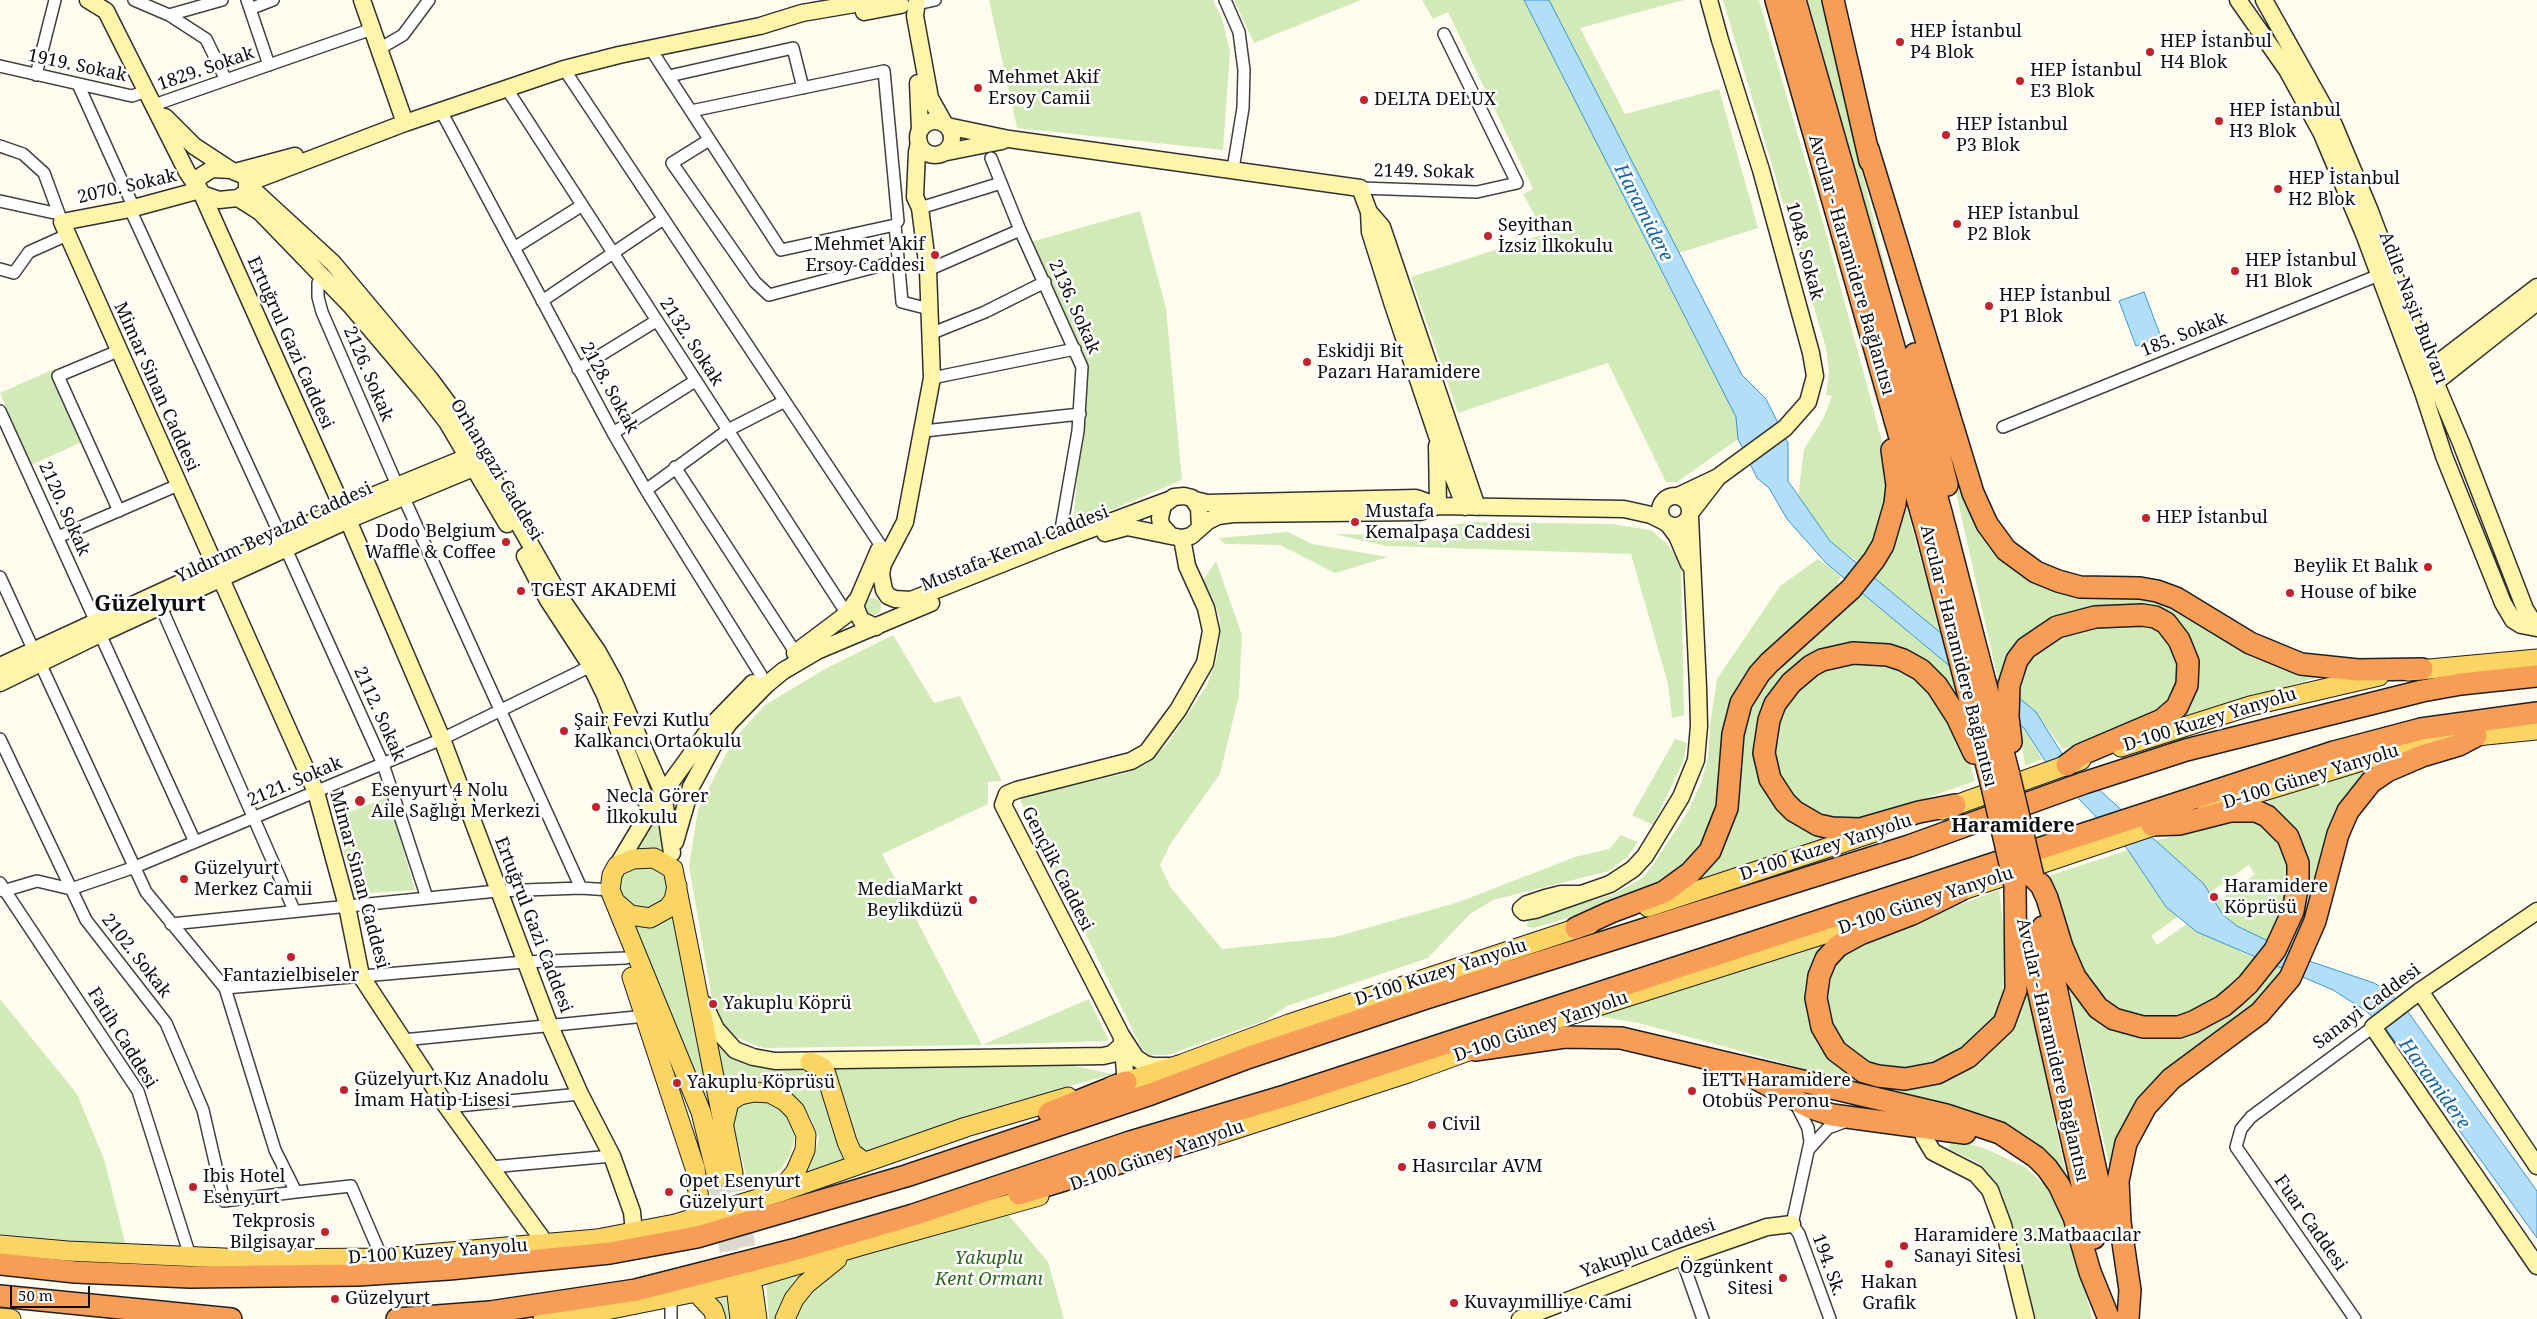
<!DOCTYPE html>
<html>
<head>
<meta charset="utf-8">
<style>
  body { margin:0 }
  #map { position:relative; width:2537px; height:1319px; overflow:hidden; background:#fffcef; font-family:"Noto Serif",serif }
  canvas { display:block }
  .scale { position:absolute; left:10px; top:1286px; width:80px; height:22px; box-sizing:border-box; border:2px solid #0e0e0e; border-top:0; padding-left:6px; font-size:15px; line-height:18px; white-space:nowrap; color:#0e0e0e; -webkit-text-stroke:4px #fff; paint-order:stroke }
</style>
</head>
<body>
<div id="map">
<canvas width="2537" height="1319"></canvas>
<div class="scale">50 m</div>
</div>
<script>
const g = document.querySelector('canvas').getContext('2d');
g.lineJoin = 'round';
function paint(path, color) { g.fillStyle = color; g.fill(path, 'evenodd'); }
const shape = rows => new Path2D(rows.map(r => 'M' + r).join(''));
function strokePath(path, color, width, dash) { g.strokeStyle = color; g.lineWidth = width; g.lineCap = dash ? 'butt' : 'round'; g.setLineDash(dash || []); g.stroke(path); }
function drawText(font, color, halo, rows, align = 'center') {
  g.font = font + ' "Noto Serif",serif'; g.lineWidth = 5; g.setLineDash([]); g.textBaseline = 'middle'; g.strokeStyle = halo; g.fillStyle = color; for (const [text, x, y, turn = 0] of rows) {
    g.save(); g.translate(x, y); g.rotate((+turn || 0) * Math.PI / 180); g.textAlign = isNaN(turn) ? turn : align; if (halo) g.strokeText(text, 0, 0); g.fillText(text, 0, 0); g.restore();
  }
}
paint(shape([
  [989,0,1213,0,1222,19,1230,51,1223,150,1017,128],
  [1234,0,1361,0,1254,43],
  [1422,0,1524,0,1736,417,1738,439,1677,482,1666,482,1608,363,1458,413,1411,277,1545,234,1523,194,1533,189,1448,12,1433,19],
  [1549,0,1684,0,1580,28,1625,114,1719,89,1758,228,1679,253],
  [1723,0,1759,0,1826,233,1887,460,1888,484,1885,508,1878,535,1859,562,1833,545,1798,498,1804,449,1823,419,1832,396,1826,395,1829,372,1826,348],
  [1808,0,1821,0,1891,292,1867,214],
  [1140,211,1166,308,1182,480,1073,526,1087,366,1031,242],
  [54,369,82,442,31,465,0,393],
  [1931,381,2011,565,2157,599,2254,654,2319,677,2177,718,2192,695,2198,677,2196,658,2181,626,2068,615,2000,689],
  [1904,497,1959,704,1905,651,1795,668,1759,772,1837,836,1697,881,1705,872,1755,691,1816,628],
  [1879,582,1932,627,1920,642,1867,596],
  [1472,522,1612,524,1651,530,1668,545,1681,564,1684,715,1672,718,1668,684,1631,554,1386,546,1334,534,1386,535],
  [1288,532,1312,544,1388,557,1335,573,1280,545,1225,544,1219,538],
  [1818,559,1841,576,1832,596,1777,640,1741,683,1728,715,1718,810,1709,834,1685,870,1635,898,1534,928,1526,926,1529,920,1614,894,1642,878,1650,869,1687,813,1701,783,1708,757,1710,725,1717,679,1780,586],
  [1216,561,1242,635,1239,695,1220,774,1171,843,1160,865,1171,888,1222,949,1335,937,1459,902,1575,857,1609,849,1621,835,1638,842,1628,856,1609,871,1493,900,1470,914,1428,958,1287,1006,1266,1020,1168,1055,1149,1055,1141,1047,1020,800,1027,796,1127,773,1148,763,1168,743,1207,685,1216,662,1220,641,1220,620,1214,600,1203,580],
  '863 607a9 9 0 1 1 18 0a9 9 0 1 1-18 0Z',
  [2147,621,2171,637,2182,673,2168,701,2149,719,2063,749,2035,712,2023,727,2042,759,2025,766,2016,703,2023,664,2036,649,2079,625],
  [893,635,934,703,960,696,1002,781,988,782,988,804,882,854,982,1045,1089,999,1109,1041,982,1045,763,1048,738,1038,721,1022,713,1005,689,866,698,810,733,740,765,705,825,669],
  [1841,658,1902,665,1942,706,1968,756,1975,781,1872,817,1856,819,1838,819,1818,814,1795,801,1772,763,1784,698],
  [1675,739,1687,743,1683,762,1653,825,1632,815],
  [703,751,678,812,670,797],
  [2367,768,2369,770,2355,787,2306,925,2273,987,2123,1130,2110,1168,2068,985,2134,1033,2221,1015,2304,896,2279,815,2280,812,2268,801],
  [388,797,415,890,355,894,334,818],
  [662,811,668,857,635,853],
  [2232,820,2255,822,2275,834,2287,856,2289,878,2287,907,2275,934,2247,977,2213,1003,2180,1019,2127,1018,2098,999,2066,942,2048,876,2129,850,2165,906,2180,915,2151,936,2157,945,2195,918,2211,937,2252,957,2260,940,2237,927,2213,905,2255,874,2249,865,2209,893,2155,841],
  '620 886a23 23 0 1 1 46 0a23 23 0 1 1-46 0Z',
  [1999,890,2005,940,2002,1010,1966,1051,1918,1069,1891,1069,1871,1065,1850,1051,1834,1035,1822,993,1832,966,1858,943],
  [674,908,729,1174,632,923,651,926,664,921],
  [1823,945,1809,968,1804,991,1811,1030,1820,1048,1834,1064,1848,1073,1876,1083,1924,1084,1963,1073,1982,1058,2026,988,2068,1183,1989,1120,1639,1023,1595,1016],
  [0,999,77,1094,104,1159,126,1246,0,1234],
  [715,1043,728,1055,742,1062,761,1068,1075,1066,1113,1074,986,1110,808,1171,819,1138,810,1117,800,1102,779,1089,757,1083,725,1089],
  [767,1097,789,1114,795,1135,791,1153,781,1169,768,1178,749,1186,731,1116,735,1104],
  [1951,1138,1986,1149,2025,1167,2046,1186,2073,1236,2092,1319,2033,1319,2002,1193,1979,1163,1949,1149],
  [1006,1212,1048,1262,1064,1319,793,1319,809,1291,834,1267,859,1252],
  [816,1264,780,1319,769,1319,766,1283],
  [726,1297,730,1319,725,1319,716,1299]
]), '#d2eab8');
const water = shape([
  [1524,0,1549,0,1742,375,1766,399,1788,443,1788,481,1830,541,2036,712,2066,760,2204,884,2223,915,2237,926,2312,962,2374,983,2389,992,2408,1012,2537,1191,2537,1238,2386,1029,2366,1011,2333,990,2197,932,2166,907,2128,850,2051,770,2024,728,1826,563,1787,519,1769,488,1757,478,1738,439,1736,417,1524,0],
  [2144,292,2161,337,2136,346,2119,301,2144,292]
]);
paint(water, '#b2def7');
strokePath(water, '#3895d0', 1);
strokePath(shape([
  [733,1173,751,1276],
  [717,1177,734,1279]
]), '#dbd8cd', 19, [19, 9]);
const street = shape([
  [134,0,169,15,206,39,226,80],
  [247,0,269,65],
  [1225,0,1239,32,1244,70,1243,108,1233,169],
  [917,4,935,0],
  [250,9,273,0],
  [169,15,222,0],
  [650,48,781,250,895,225,898,221,884,71,691,111],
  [379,49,403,35,429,0],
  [0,66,132,96,146,91],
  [564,69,881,546],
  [36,75,55,0],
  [669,76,793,48,803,88],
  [78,84,134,208],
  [507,89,847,614],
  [154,105,372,29],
  [441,111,613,433,646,490,761,675],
  [709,140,672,163,755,282,769,295,898,261],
  [0,146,23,154,44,173,62,222],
  [991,158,1020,230,1082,367,1078,431,1059,541],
  [1360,188,1477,192,1517,183,1444,34],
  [0,201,59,214],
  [920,208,1001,183],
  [130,209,281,537],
  [895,225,902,302,929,309],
  [514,248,581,206],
  [0,269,14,273,29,252,67,235],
  [928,270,1020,230],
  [321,276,318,283,318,297,322,312,397,485],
  [542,301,662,220],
  [930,334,985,312,1045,282],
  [118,351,58,376,119,511],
  [578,369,656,321],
  [932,378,1075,349],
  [0,411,96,622],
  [2003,427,2379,275],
  [924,431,1080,414],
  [613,433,695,381],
  [675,467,795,652],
  [646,490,728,430,783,402],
  [403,496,581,888],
  [58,537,178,485],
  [286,549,383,764,427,898],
  [0,577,34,651],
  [161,607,294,910],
  [100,634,195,842],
  [40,663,146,892,225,988,275,1150,296,1192,351,1186,382,1258],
  [0,739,86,920,166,1023,203,1110,224,1201,296,1192],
  [0,883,138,1091,190,1256],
  [3,891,37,881,71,889,135,867,442,739,591,666],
  [171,924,497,891,581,888,610,890],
  [225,988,524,962,626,958],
  [403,1040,646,1016],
  [1796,1104,1808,1128,1810,1142,1792,1224,1799,1234,1830,1319],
  [447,1107,580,1094],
  [1808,1150,1828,1128,1847,1121],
  [491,1167,612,1156],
  [1681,1257,1703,1319],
  [671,1296,671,1319],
  [2355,1319,2236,1147,2241,1129,2251,1117,2373,1027]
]);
const secondary = shape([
  [88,0,106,11,187,172,202,194,348,520,442,739,549,1024,580,1094,612,1156,632,1212,634,1232],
  [362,0,405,123],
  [917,0,915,16,930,98,944,123],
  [2238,0,2287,70,2322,134,2364,234,2423,392,2444,456,2503,603,2513,620,2521,625,2537,628],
  [2264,0,2334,125,2370,211,2430,370,2461,443,2525,609,2537,628],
  [864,12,901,5],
  [918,83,920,130],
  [165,117,194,146,229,169],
  '918 138a17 17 0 1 1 34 0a17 17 0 1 1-34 0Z',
  [947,126,1009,139,1360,188,1369,212,1370,232,1393,305,1437,436,1465,507],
  [919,142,917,152,915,197,920,208,928,270,932,378,905,522,883,564,881,574,884,590,888,596,895,599,911,600,1059,541,1169,500],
  [942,153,1002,141],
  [235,172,295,156],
  [248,183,405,123,564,69,619,55,760,26,802,13,878,0],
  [248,185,333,263,430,379,458,417,562,600,598,652,614,681,663,793,672,853],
  [197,186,198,178,212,169,231,170,247,177,247,192,238,198,219,200,202,194],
  [200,190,130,209,62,222,316,792,347,906,361,976,447,1107,546,1244],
  [238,198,260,212,352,307,423,391,447,422,507,524],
  [1369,212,1382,227,1477,507],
  [2422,375,2537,287],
  [2427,389,2537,302],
  [1437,446,1438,506],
  '1660 511a15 15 0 1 1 30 0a15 15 0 1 1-30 0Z',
  [1678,496,1718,477,1785,428,1808,402,1815,376,1811,353,1761,170,1720,40,1709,0],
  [1195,500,1207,503,1416,498,1438,506,1624,509,1651,515,1663,521],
  [1691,512,1718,477],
  [1668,524,1677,536,1689,564],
  [1200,528,1199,508,1192,498,1184,496,1174,497,1163,505,1160,518,1161,525,1171,536,1182,538,1191,536,1208,521,1218,516,1233,514,1420,512,1438,506],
  [1105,533,1127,527,1171,536],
  [525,556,548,600,591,666,605,695,650,811],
  [876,627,861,620,855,606,879,550],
  [795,653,847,614,856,601],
  [0,666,343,508,477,453],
  [0,683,100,634,348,520,483,464],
  [675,842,691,787,713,746,729,723,766,685,783,671,817,651,931,603],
  [617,866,650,811,713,724,753,683],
  [1580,894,1561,894,1545,898,1527,904,1521,909,1524,912,1535,910,1558,902,1610,884,1633,869,1645,856,1681,797,1696,760,1699,726,1698,687,1690,517],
  [2537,911,2420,991,2373,1027,2537,1266],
  [2420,991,2537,1166],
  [704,1004,716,1029,735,1050,753,1057,775,1061,1103,1056,1112,1054,1123,1044],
  [1122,1040,1126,1082],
  [1169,1066,1153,1066,1145,1064,1136,1058,1121,1035,1003,805,1007,794,1017,790,1131,761,1147,752,1178,710,1205,663,1211,631,1206,608,1187,566,1182,538],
  [1927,1127,1924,1137,1933,1152,1976,1174,1990,1190,2003,1225,2026,1319],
  [1520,1319,1681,1257,1767,1227,1792,1224]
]);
const primary = shape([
  [2408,671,2537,659],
  [2121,747,2250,706,2379,676],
  [2208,808,2392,752,2476,736,2537,730],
  [1942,810,2081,760],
  [1945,896,2165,822],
  [615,902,630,915,650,918,668,908,674,900,677,886],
  [1648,907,1875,832],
  [632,977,695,1168,701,1216],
  [810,1062,822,1067,826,1074,847,1142,852,1153,864,1162],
  [1112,1086,1182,1064,1289,1024,1590,924],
  [724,1123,729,1102,740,1095,754,1092,770,1093,785,1101,795,1111,806,1135,805,1150,796,1171,780,1192],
  [1214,1136,1408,1073,1551,1021,1881,916],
  [717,1177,701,1112,610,890,612,875,617,866,633,859,654,858,673,869,733,1173],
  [0,1245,68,1251,246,1259,382,1258,597,1239,675,1224,780,1192,966,1127,1068,1097],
  [753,1290,757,1319],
  [695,1291,713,1310,716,1319],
  [737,1295,740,1319],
  [0,1318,11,1319],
  [543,1319,601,1311,726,1286,860,1246,1039,1196],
  [785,1319,794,1299,806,1284,837,1259]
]);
const highway = shape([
  [1776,0,1927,533,1991,782],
  [1795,0,1941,512,2009,775],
  [1833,0,1870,161],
  [1868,149,1973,493,1987,524,2006,550,2036,572,2058,581,2080,587,2140,588,2157,591,2176,598,2250,643,2301,664,2358,670,2422,669],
  [1915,354,1947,485],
  [2011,742,2008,717,2009,685,2017,660,2026,648,2057,627,2095,617,2142,615,2155,617,2166,623,2179,640,2188,662,2187,685,2177,707,2162,720,2080,755,2067,765],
  [1955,805,1919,812,1860,829,1832,828,1818,825,1794,811,1785,802,1770,779,1764,753,1769,720,1775,704,1791,683,1811,666,1822,660,1853,653,1888,655,1903,660,1921,670,1937,686,1957,717,1974,753],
  [2033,877,2041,885,2047,898,2062,947,2075,977,2098,1008,2114,1019,2143,1027,2179,1027,2193,1022,2223,1006,2236,995,2248,984,2275,950,2293,911,2298,883,2298,863,2288,837,2267,816,2256,811,2230,811,2179,824,2152,825],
  [1959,891,1912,914,1860,934,1838,946,1826,959,1819,976,1816,998,1822,1027,1836,1051,1864,1072,1878,1076,1905,1079,1937,1073,1968,1057,2004,1023,2016,990,2015,885],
  [2043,927,2108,1227],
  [1576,928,1611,912,1664,892,1690,873,1710,851,1727,808,1733,734,1741,703,1759,674,1769,663,1851,589,1874,560,1883,545,1895,504,1897,485,1892,450],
  [2025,931,2094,1238],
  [1475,1050,1565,1037,1621,1038,1946,1115,2000,1133,2036,1157,2047,1168,2059,1185,2074,1217,2090,1272,2109,1319],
  [1751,1076,1809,1107,1832,1115,1965,1133],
  [1049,1113,1126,1082],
  [1019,1194,1226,1130],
  [0,1264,75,1272,190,1277,358,1275,449,1269,610,1253,697,1237,906,1176,1151,1094,1250,1057,1426,998,1909,846,2084,783,2186,750,2422,691,2461,684,2537,676],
  [0,1296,231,1319],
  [397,1319,490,1312,636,1290,793,1250,913,1215,1130,1142,1285,1096,2334,752,2421,729,2537,713],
  [2128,1319,2130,1290,2120,1222,2118,1181,2126,1143,2146,1106,2171,1079,2260,1013,2290,978,2315,921,2338,834,2348,811,2371,782,2387,771,2422,756,2459,745,2476,736]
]);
strokePath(street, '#414141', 14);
strokePath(secondary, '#303030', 19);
strokePath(primary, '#1f1f1f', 21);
strokePath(highway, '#1f1f1f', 24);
strokePath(street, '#fff', 11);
strokePath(secondary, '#fff5aa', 16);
strokePath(primary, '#fbd563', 19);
strokePath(highway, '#f79d55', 21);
const highwayBridge = shape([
  [2009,775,2033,877],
  [1991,782,2015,885]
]);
strokePath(highwayBridge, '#1f1f1f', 24, []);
strokePath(highwayBridge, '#f79d55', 21);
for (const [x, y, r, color] of [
  [1900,42,5,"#c1232c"],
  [2150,52,5,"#c1232c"],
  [2020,81,5,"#c1232c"],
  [978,88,5,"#c1232c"],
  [1364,100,5,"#c1232c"],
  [2219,121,5,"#c1232c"],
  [1946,135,5,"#c1232c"],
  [2278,189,5,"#c1232c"],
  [1957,224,5,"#c1232c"],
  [1488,236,5,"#c1232c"],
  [935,255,5,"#c1232c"],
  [2235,271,5,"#c1232c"],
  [1989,306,5,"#c1232c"],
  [1307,362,5,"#c1232c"],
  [2146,518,5,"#c1232c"],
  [1355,522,5,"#c1232c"],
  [506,542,5,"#c1232c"],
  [2428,567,5,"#c1232c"],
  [521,591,5,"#c1232c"],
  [2290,593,5,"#c1232c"],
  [564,731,5,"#c1232c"],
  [360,801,6,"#c1232c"],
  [596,807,5,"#c1232c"],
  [184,879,5,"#c1232c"],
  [2214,897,5,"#c1232c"],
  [973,900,5,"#c1232c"],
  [291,957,5,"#c1232c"],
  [713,1004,5,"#c1232c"],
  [677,1083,5,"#c1232c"],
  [344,1090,5,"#c1232c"],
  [1692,1091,5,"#c1232c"],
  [1432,1125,5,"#c1232c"],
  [1402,1167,5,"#c1232c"],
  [193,1187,5,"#c1232c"],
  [669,1192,5,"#c1232c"],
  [325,1232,5,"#c1232c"],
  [1904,1246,5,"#c1232c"],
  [1889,1264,5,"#c1232c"],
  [1783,1278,5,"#c1232c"],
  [335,1299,5,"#c1232c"],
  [1454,1303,5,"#c1232c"]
]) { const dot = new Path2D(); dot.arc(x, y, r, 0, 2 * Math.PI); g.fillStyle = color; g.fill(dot); strokePath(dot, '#fff', 2); }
drawText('18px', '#0e0e0e', '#fff', [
  ["HEP İstanbul",1910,32],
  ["P4 Blok",1910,53],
  ["HEP İstanbul",2160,42],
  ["H4 Blok",2160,63],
  ["HEP İstanbul",2030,71],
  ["E3 Blok",2030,92],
  ["Mehmet Akif",988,78],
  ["Ersoy Camii",988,99],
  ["DELTA DELUX",1374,100],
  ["HEP İstanbul",2229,111],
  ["H3 Blok",2229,132],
  ["HEP İstanbul",1956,125],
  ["P3 Blok",1956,146],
  ["HEP İstanbul",2288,179],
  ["H2 Blok",2288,200],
  ["HEP İstanbul",1967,214],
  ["P2 Blok",1967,235],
  ["Seyithan",1498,226],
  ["İzsiz İlkokulu",1498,247],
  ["Mehmet Akif",925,245,"right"],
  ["Ersoy Caddesi",925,266,"right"],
  ["HEP İstanbul",2245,261],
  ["H1 Blok",2245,282],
  ["HEP İstanbul",1999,296],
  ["P1 Blok",1999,317],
  ["Eskidji Bit",1317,352],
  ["Pazarı Haramidere",1317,373],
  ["Mustafa",1365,512],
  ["Kemalpaşa Caddesi",1365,533],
  ["HEP İstanbul",2156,518],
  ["Dodo Belgium",496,532,"right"],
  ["Waffle & Coffee",496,553,"right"],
  ["Beylik Et Balık",2418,567,"right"],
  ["TGEST AKADEMİ",531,591],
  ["House of bike",2300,593],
  ["Şair Fevzi Kutlu",574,721],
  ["Kalkancı Ortaokulu",574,742],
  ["Esenyurt 4 Nolu",371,791],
  ["Aile Sağlığı Merkezi",371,812],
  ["Necla Görer",606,797],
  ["İlkokulu",606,818],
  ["Güzelyurt",194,869],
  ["Merkez Camii",194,890],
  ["Haramidere",2224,887],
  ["Köprüsü",2224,908],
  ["MediaMarkt",963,890,"right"],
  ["Beylikdüzü",963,911,"right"],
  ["Fantazielbiseler",291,976,"center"],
  ["Yakuplu Köprü",723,1004],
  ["Güzelyurt Kız Anadolu",354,1080],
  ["İmam Hatip Lisesi",354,1101],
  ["İETT Haramidere",1702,1081],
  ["Otobüs Peronu",1702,1102],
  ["Yakuplu Köprüsü",687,1083],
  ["Civil",1442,1125],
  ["Hasırcılar AVM",1412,1167],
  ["Ibis Hotel",203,1177],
  ["Esenyurt",203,1198],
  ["Opet Esenyurt",679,1182],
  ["Güzelyurt",679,1203],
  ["Tekprosis",315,1222,"right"],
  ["Bilgisayar",315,1243,"right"],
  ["Haramidere 3.Matbaacılar",1914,1236],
  ["Sanayi Sitesi",1914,1257],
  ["Özgünkent",1773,1268,"right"],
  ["Sitesi",1773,1289,"right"],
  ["Hakan",1889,1283,"center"],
  ["Grafik",1889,1304,"center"],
  ["Güzelyurt",345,1299],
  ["Kuvayımilliye Cami",1464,1303]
], 'left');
drawText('18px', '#0e0e0e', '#fff', [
  ["1919. Sokak",77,66,12],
  ["1829. Sokak",206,69,-19],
  ["2149. Sokak",1424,172,1],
  ["2070. Sokak",127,187,-13],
  ["1048. Sokak",1804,251,75],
  ["Avcılar - Haramidere Bağlantısı",1851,265,74],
  ["2136. Sokak",1074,307,66],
  ["Adile Naşit Bulvarı",2413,308,69],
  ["185. Sokak",2184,335,-22],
  ["2132. Sokak",691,342,57],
  ["Ertuğrul Gazi Caddesi",290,343,66],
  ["2126. Sokak",368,374,67],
  ["Mimar Sinan Caddesi",156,387,66],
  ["2128. Sokak",609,388,61],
  ["Orhangazi Caddesi",496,470,59],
  ["2120. Sokak",64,509,66],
  ["Yıldırım Beyazıd Caddesi",274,533,-25],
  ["Mustafa Kemal Caddesi",1015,549,-22],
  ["Avcılar - Haramidere Bağlantısı",1958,656,76],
  ["2112. Sokak",379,714,66],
  ["D-100 Kuzey Yanyolu",2210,720,-17],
  ["D-100 Güney Yanyolu",2311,777,-17],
  ["2121. Sokak",295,782,-23],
  ["D-100 Kuzey Yanyolu",1826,848,-18],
  ["Gençlik Caddesi",1057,869,63],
  ["Mimar Sinan Caddesi",359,880,75],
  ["D-100 Güney Yanyolu",1926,901,-18],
  ["Ertuğrul Gazi Caddesi",533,925,69],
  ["2102. Sokak",136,956,52],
  ["D-100 Kuzey Yanyolu",1441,973,-18],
  ["Sanayi Caddesi",2367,1007,-37],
  ["D-100 Güney Yanyolu",1541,1027,-19],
  ["Fatih Caddesi",122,1038,58],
  ["Avcılar - Haramidere Bağlantısı",2052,1050,77],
  ["D-100 Güney Yanyolu",1157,1156,-19],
  ["Fuar Caddesi",2310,1223,55],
  ["Yakuplu Caddesi",1648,1249,-20],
  ["D-100 Kuzey Yanyolu",438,1252,-4],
  ["194. Sk.",1828,1265,70]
]);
drawText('italic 18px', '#2d671d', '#fff', [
  ["Yakuplu",989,1259],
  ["Kent Ormanı",989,1280]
]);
drawText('italic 19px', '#1466a3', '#fff', [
  ["Haramidere",1643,213,63],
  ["Haramidere",2434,1084,54]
]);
drawText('bold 20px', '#0e0e0e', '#fff', [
  ["Haramidere",2013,826]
]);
drawText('bold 22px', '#0e0e0e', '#fff', [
  ["Güzelyurt",150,605]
]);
</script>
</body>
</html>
